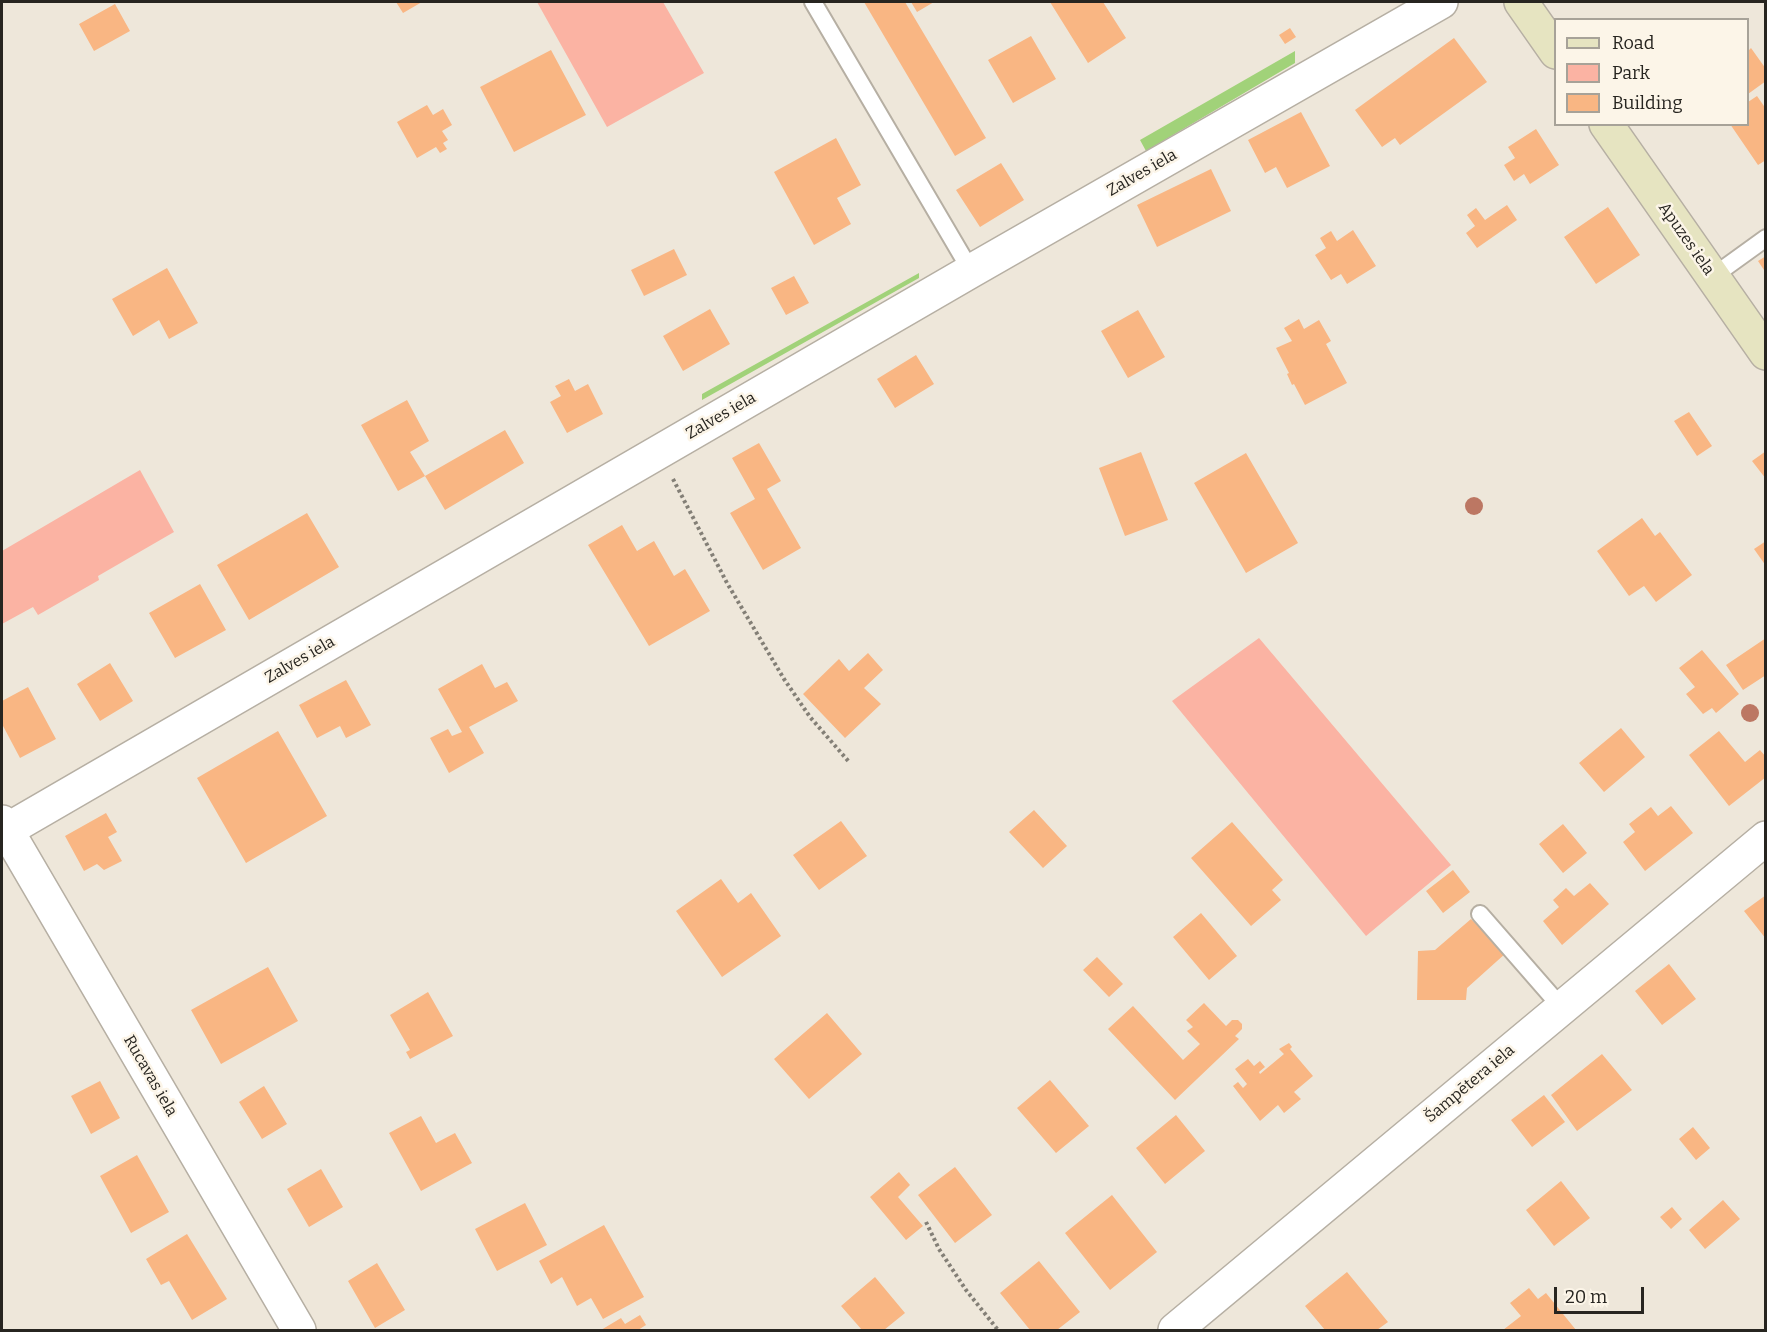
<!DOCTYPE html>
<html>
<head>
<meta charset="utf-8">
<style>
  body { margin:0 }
  #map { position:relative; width:1767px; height:1332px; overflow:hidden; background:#eee7da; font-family:Bitter,serif }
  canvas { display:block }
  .frame { position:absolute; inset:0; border:3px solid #272520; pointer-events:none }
  .legend { position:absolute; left:1554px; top:18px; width:195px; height:108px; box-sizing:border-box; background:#fcf5e8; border:2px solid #a7a298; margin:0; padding:8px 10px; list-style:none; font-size:18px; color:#272520 }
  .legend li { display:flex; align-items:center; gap:12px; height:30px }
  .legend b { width:30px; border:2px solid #a7a298 }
  .scale { position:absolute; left:1554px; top:1287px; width:90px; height:27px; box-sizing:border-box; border:3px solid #272520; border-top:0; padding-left:8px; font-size:18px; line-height:21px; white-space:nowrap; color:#272520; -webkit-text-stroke:4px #fcf5e8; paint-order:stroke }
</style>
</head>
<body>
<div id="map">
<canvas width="1767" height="1332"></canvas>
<div class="frame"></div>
<ul class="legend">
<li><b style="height:8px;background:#e6e4c1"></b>Road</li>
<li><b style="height:16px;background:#fbb3a3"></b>Park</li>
<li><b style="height:16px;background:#f9b683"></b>Building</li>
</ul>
<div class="scale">20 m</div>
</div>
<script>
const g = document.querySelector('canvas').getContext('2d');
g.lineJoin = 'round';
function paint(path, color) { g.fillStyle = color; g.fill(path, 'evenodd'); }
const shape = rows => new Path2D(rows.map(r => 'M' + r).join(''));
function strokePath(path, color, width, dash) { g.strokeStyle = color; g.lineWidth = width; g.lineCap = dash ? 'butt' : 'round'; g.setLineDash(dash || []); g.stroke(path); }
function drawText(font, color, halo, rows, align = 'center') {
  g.font = font + ' Bitter,serif'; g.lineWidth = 5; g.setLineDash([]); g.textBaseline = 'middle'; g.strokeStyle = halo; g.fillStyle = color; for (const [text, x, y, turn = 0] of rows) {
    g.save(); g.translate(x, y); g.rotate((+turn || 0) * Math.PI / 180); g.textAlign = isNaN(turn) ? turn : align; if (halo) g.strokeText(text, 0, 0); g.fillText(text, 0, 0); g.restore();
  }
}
paint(shape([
  [537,2,663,2,704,73,607,127],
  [140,470,174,532,98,576,99,580,38,615,33,607,2,624,2,551],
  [1259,638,1451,865,1366,936,1172,701]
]), '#fbb3a3');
paint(shape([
  [1295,51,1295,63,1146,151,1140,140],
  [919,273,919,278,702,400,702,394]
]), '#a1d279');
paint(shape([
  [396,2,422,2,403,13],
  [864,2,905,2,986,138,955,156],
  [911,2,934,2,917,12],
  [1050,2,1103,2,1126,38,1088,63],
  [115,4,130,31,94,51,79,24],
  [1290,28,1296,37,1285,44,1279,35],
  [1031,36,1056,79,1013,103,988,60],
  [1454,38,1487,82,1400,145,1395,138,1382,147,1355,110],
  [1751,48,1766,69,1766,81,1748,94,1748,51],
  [551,50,586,115,514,152,480,87],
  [1757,96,1766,109,1766,160,1758,165,1730,124,1748,124,1748,102],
  [427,105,433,115,443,109,452,125,442,131,448,140,443,143,447,149,440,153,436,147,417,158,397,122],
  [1301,112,1330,166,1287,188,1276,167,1265,173,1248,140],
  [1536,129,1559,165,1530,184,1524,174,1514,181,1504,165,1515,158,1508,147],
  [836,138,861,185,837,198,851,224,814,245,774,172],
  [1001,163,1024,200,980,227,956,190],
  [1211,169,1231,211,1157,247,1137,205],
  [1507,205,1517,220,1477,248,1466,233,1475,226,1467,215,1476,208,1485,220],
  [1608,207,1640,255,1596,284,1564,237],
  [1353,230,1376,266,1347,284,1341,274,1331,280,1315,255,1326,248,1320,238,1331,231,1337,241],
  [674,249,687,275,644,296,631,270],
  [1766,256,1766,273,1758,261],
  [167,268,198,323,169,339,159,320,133,336,112,299],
  [794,276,809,303,786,315,771,288],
  [710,309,730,344,683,371,663,336],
  [1138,310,1165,357,1128,378,1101,331],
  [1299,319,1304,329,1319,320,1331,341,1326,344,1347,383,1305,405,1294,384,1292,385,1287,374,1289,373,1276,348,1292,341,1284,328],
  [916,355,934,384,895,408,877,379],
  [569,379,575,391,588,384,603,414,567,433,550,402,561,396,555,386],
  [407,400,429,441,410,452,425,476,398,491,361,425],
  [1689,412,1712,446,1697,456,1674,421],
  [505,430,524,463,445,510,425,476],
  [759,443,781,481,767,489,801,548,763,570,730,513,755,499,732,458],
  [1766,451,1766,479,1752,461],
  [1141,452,1168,520,1125,536,1099,468],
  [1246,453,1298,543,1246,573,1194,483],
  [307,513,339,567,249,620,217,565],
  [1642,518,1655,536,1660,532,1692,575,1656,602,1644,586,1629,596,1597,551],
  [622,525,637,551,654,541,674,576,685,569,710,611,649,646,588,545],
  [1766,541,1766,566,1754,549],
  [200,584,226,630,175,658,149,613],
  [1766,638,1766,675,1743,690,1726,665],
  [1702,650,1739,694,1716,713,1712,708,1703,714,1686,694,1695,687,1679,668],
  [868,653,883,670,864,688,881,704,845,738,803,694,839,659,849,671],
  [110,663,133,701,100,721,77,684],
  [482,664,495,688,507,682,518,701,469,727,484,753,449,773,430,738,448,729,452,736,462,732,438,689],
  [346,680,371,725,346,738,340,726,317,738,299,705],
  [28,687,56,739,20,758,2,724,2,701],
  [1621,728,1645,757,1604,792,1579,763],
  [278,731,327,816,246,863,197,778],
  [1719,731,1745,762,1760,750,1766,757,1766,777,1729,806,1689,755],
  [1671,806,1693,833,1645,871,1623,842,1635,832,1629,824,1651,807,1658,816],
  [1034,810,1067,846,1043,868,1009,832],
  [106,813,117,832,108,837,122,861,104,870,97,864,84,871,65,836],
  [841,821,867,856,819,890,793,855],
  [1232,822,1283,880,1272,890,1281,900,1251,926,1191,858],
  [1563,824,1587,853,1563,873,1539,844],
  [1453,870,1470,892,1443,913,1426,891],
  [721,879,738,903,751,893,781,936,722,977,676,911],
  [1590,883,1609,904,1562,945,1543,921,1559,907,1553,900,1566,888,1574,896],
  [1766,895,1766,939,1744,911],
  [1201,913,1237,956,1209,980,1173,937],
  [1471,919,1506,953,1467,988,1466,1000,1417,1000,1418,951,1435,950],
  [1097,957,1123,984,1109,997,1083,970],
  [1669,964,1696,999,1662,1025,1635,991],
  [268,967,298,1021,221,1064,191,1010],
  [428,992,453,1036,410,1059,406,1052,410,1050,390,1015],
  [1204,1003,1226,1026,1232,1020,1238,1020,1242,1024,1242,1029,1235,1036,1239,1039,1175,1100,1108,1029,1133,1006,1183,1060,1200,1044,1187,1031,1193,1027,1186,1020],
  [827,1013,862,1054,809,1099,774,1059],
  [1289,1043,1292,1047,1290,1049,1313,1076,1294,1092,1301,1099,1284,1113,1278,1105,1260,1121,1233,1086,1238,1082,1243,1088,1247,1084,1235,1069,1248,1059,1254,1066,1260,1061,1265,1067,1259,1072,1260,1074,1284,1054,1279,1049],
  [1602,1054,1632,1090,1577,1131,1551,1095],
  [1050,1080,1089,1126,1056,1153,1017,1108],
  [100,1081,120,1118,91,1134,71,1096],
  [264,1086,287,1124,262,1139,239,1102],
  [1544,1095,1565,1122,1532,1147,1511,1120],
  [1176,1115,1205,1151,1165,1184,1136,1148],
  [421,1116,436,1143,455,1133,472,1163,421,1191,389,1133],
  [1693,1127,1710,1148,1696,1160,1679,1139],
  [137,1155,169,1212,131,1233,100,1176],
  [955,1167,992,1215,955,1243,918,1195],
  [321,1169,343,1207,309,1227,287,1189],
  [899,1172,910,1185,898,1197,923,1226,906,1240,870,1197],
  [1561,1181,1590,1218,1554,1246,1526,1210],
  [1112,1195,1157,1252,1110,1290,1065,1233],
  [1723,1200,1740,1219,1705,1249,1689,1230],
  [525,1203,547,1245,497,1271,475,1229],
  [1672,1207,1682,1219,1671,1229,1660,1217],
  [604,1225,644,1297,603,1319,591,1298,577,1306,562,1277,551,1284,539,1261],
  [187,1234,227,1299,192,1320,169,1281,161,1285,146,1259],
  [1039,1261,1080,1312,1057,1330,1030,1330,1000,1293],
  [377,1263,405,1310,375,1328,348,1281],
  [1347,1272,1388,1322,1377,1330,1325,1330,1305,1306],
  [875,1277,905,1313,884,1330,862,1330,841,1306],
  [1529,1288,1538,1299,1546,1293,1576,1330,1503,1330,1521,1316,1510,1303],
  [640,1315,646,1325,638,1330,601,1330,621,1318,625,1324]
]), '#f9b683');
const lane = shape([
  [813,2,971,271],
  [1712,277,1766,238],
  [1480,914,1562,1008]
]);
const street = shape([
  [2,822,299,1330],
  [2,833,971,271,1441,2],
  [1175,1330,1766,838]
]);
const secondary = shape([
  [1521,2,1556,52],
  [1606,124,1766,353]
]);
strokePath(lane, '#b6afa3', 20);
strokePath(street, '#b6afa3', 36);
strokePath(secondary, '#b6afa3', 36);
strokePath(shape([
  [673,479,727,583,784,679,810,717,850,763],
  [926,1222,939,1249,966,1290,998,1330]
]), '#837f76', 4, [3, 3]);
strokePath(lane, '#fff', 16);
strokePath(street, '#fff', 33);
strokePath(secondary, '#e6e4c1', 33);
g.fillStyle = '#bc7763';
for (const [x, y] of [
  [1474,506],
  [1750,713]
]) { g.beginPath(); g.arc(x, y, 9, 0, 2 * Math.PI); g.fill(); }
drawText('16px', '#272520', '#fcf5e8', [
  ["Zalves iela",1142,173,-30],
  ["Apuzes iela",1686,239,55],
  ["Zalves iela",721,416,-30],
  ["Zalves iela",300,660,-30],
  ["Rucavas iela",150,1076,60],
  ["Šampētera iela",1470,1084,-40]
]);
</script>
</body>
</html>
